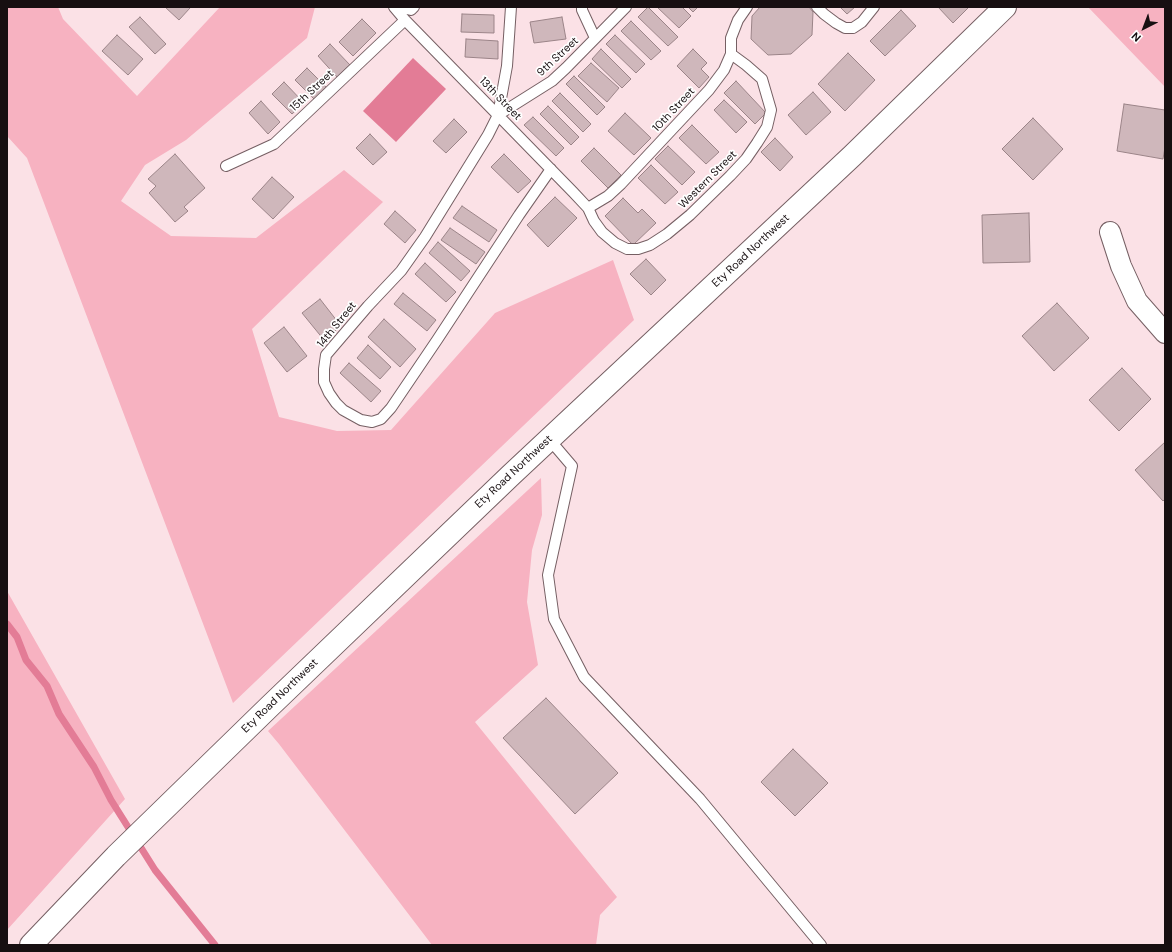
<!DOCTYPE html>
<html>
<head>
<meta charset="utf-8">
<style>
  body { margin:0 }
  #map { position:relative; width:1172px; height:952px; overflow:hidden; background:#fbe1e6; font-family:"DM Sans",sans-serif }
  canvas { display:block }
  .frame { position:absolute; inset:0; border:8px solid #170f11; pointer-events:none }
  .north { position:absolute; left:1124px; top:8px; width:40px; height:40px; -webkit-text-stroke:3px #fff; paint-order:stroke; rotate:222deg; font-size:11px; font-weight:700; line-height:16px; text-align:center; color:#170f11 }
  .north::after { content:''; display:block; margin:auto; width:14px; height:18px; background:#170f11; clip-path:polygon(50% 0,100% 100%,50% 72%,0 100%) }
</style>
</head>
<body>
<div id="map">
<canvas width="1172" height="952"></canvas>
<div class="frame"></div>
<div class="north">N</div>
</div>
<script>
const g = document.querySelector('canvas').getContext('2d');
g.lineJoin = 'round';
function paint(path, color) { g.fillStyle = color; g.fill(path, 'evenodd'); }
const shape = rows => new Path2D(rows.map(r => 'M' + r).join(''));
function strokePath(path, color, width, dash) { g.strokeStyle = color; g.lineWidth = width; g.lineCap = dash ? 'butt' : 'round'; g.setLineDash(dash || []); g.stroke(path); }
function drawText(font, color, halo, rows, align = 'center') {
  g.font = font + ' "DM Sans",sans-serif'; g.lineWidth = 3.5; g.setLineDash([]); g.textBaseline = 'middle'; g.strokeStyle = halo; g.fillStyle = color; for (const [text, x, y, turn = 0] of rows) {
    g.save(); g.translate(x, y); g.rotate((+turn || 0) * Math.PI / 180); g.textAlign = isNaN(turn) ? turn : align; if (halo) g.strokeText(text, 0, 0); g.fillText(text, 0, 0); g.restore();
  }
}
paint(shape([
  [7,7,58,7,63,19,137,96,220,7,315,7,307,38,186,140,145,165,121,201,171,236,256,238,344,170,383,202,252,329,279,417,337,431,391,430,495,313,613,260,634,320,233,703,27,158,7,136],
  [1088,7,1165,7,1165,87],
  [541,478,542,515,532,550,527,602,538,665,475,722,617,897,600,915,596,945,432,945,279,744,268,731],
  [7,591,125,799,7,930]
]), '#f7b2c1');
paint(shape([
  [413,58,446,89,396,142,363,111]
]), '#e37c96');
strokePath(shape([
  [7,624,17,637,26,660,47,686,59,714,94,767,111,800,155,870,215,945]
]), '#e37c96', 7);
const building = shape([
  [165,7,189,7,190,8,179,20,165,7],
  [648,7,678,37,668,46,638,17,648,7],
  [657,7,682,7,691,16,679,28,657,7],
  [688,7,698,7,693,12,688,7],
  [760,7,809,7,813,12,812,35,791,54,768,55,751,39,752,16,760,7],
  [840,7,855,7,847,14,840,7],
  [938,7,969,7,953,23,938,7],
  [901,10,916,26,885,56,870,41,901,10],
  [462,14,494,15,494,33,461,32,462,14],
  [140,17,166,44,155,54,129,27,140,17],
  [562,17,566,39,534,43,530,22,562,17],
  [362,19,376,33,353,56,339,42,362,19],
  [631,21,661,51,651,60,621,31,631,21],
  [117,35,143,59,128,75,102,51,117,35],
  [615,35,645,64,636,73,606,44,615,35],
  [466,39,498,41,498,59,465,57,466,39],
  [330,44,350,65,337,77,318,56,330,44],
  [601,49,631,79,622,88,592,59,601,49],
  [693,49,707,63,701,69,709,77,699,88,677,66,693,49],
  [848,53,875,80,845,111,818,84,848,53],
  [591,63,619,88,607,102,578,76,591,63],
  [307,68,327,88,315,100,295,80,307,68],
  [574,76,605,107,597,115,566,84,574,76],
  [736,81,766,113,755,124,724,93,736,81],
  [284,82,304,103,292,114,272,94,284,82],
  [813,92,831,112,806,135,788,115,813,92],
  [560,93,591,124,583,132,552,101,560,93],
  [724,100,747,122,736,133,714,110,724,100],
  [261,101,280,122,268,134,249,113,261,101],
  [1124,104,1165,110,1165,147,1163,159,1117,151,1124,104],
  [548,106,579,137,571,145,540,114,548,106],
  [625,113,651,138,634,155,608,131,625,113],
  [533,117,564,148,556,156,524,125,533,117],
  [1033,118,1063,149,1033,180,1002,149,1033,118],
  [454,119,467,132,446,153,433,141,454,119],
  [692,125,719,152,706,164,679,138,692,125],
  [370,134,387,152,373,165,356,148,370,134],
  [775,138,793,157,780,171,761,152,775,138],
  [668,146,695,172,682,185,655,159,668,146],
  [594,148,621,175,608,188,581,161,594,148],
  [175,154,205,188,184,207,188,211,175,222,149,193,156,186,148,179,175,154],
  [504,154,531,181,518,193,491,167,504,154],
  [651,165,678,192,665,204,638,178,651,165],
  [272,177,294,197,273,219,252,199,272,177],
  [555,197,577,218,548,247,527,225,555,197],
  [623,198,638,213,642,209,656,223,633,245,605,216,623,198],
  [462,206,497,230,489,242,453,218,462,206],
  [395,211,416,230,405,243,384,224,395,211],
  [1029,213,1030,262,983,263,982,215,1029,213],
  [450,228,485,252,476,264,441,240,450,228],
  [438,242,470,271,461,281,429,253,438,242],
  [646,259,666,280,651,295,630,274,646,259],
  [425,263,456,292,446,302,415,274,425,263],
  [403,293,436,320,427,331,394,304,403,293],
  [320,299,341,326,324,340,302,313,320,299],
  [1057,303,1089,338,1054,371,1022,336,1057,303],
  [384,319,416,349,400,367,368,337,384,319],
  [284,327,307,356,287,372,264,343,284,327],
  [368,345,391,367,380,379,357,358,368,345],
  [349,363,381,391,371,402,340,373,349,363],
  [1122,368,1151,399,1119,431,1089,400,1122,368],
  [1165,442,1165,499,1163,501,1135,470,1165,442],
  [546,698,618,773,575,814,503,738,546,698],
  [793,749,828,783,795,816,761,782,793,749]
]);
paint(building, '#cfb7bb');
strokePath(building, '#9b8488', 1);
const service = shape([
  [394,7,405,20,573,192,588,208,594,221,602,232,615,243,627,249,638,249,650,245,667,234,690,215,730,176,746,159,757,143,767,127,771,110,762,79,746,65,731,54],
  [398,7,411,10,414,7],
  [511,7,507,66,498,115,488,135,425,237,401,271,368,306,326,355,324,369,324,382,329,393,336,403,343,410,361,420,372,422,381,419,391,408,437,340,519,215,551,169],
  [582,7,582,10,595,38],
  [817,7,824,14,836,23,845,28,853,28,862,22,874,7],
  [498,115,552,81,566,68,626,7],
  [226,166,274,144,405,20],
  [588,208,608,196,621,184,709,90,724,70,731,54,731,38,738,20,747,7],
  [549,439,572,466,548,575,554,619,584,677,700,799,821,945]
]);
const minor = shape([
  [1110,232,1121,266,1137,301,1165,333]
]);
const tertiary = shape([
  [31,945,116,856,270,706,511,475,852,156,1005,7]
]);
strokePath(service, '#755f63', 12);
strokePath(minor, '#755f63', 22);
strokePath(tertiary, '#755f63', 24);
strokePath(service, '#fff', 10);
strokePath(minor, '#fff', 20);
strokePath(tertiary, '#fff', 22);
drawText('11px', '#170f11', '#fff', [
  ["9th Street",558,57,-43],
  ["15th Street",312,91,-43],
  ["13th Street",500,99,46],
  ["10th Street",674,110,-47],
  ["Western Street",708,180,-45],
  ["Ety Road Northwest",751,251,-43],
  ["14th Street",337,325,-51],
  ["Ety Road Northwest",514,472,-43],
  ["Ety Road Northwest",280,696,-44]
]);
</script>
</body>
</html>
